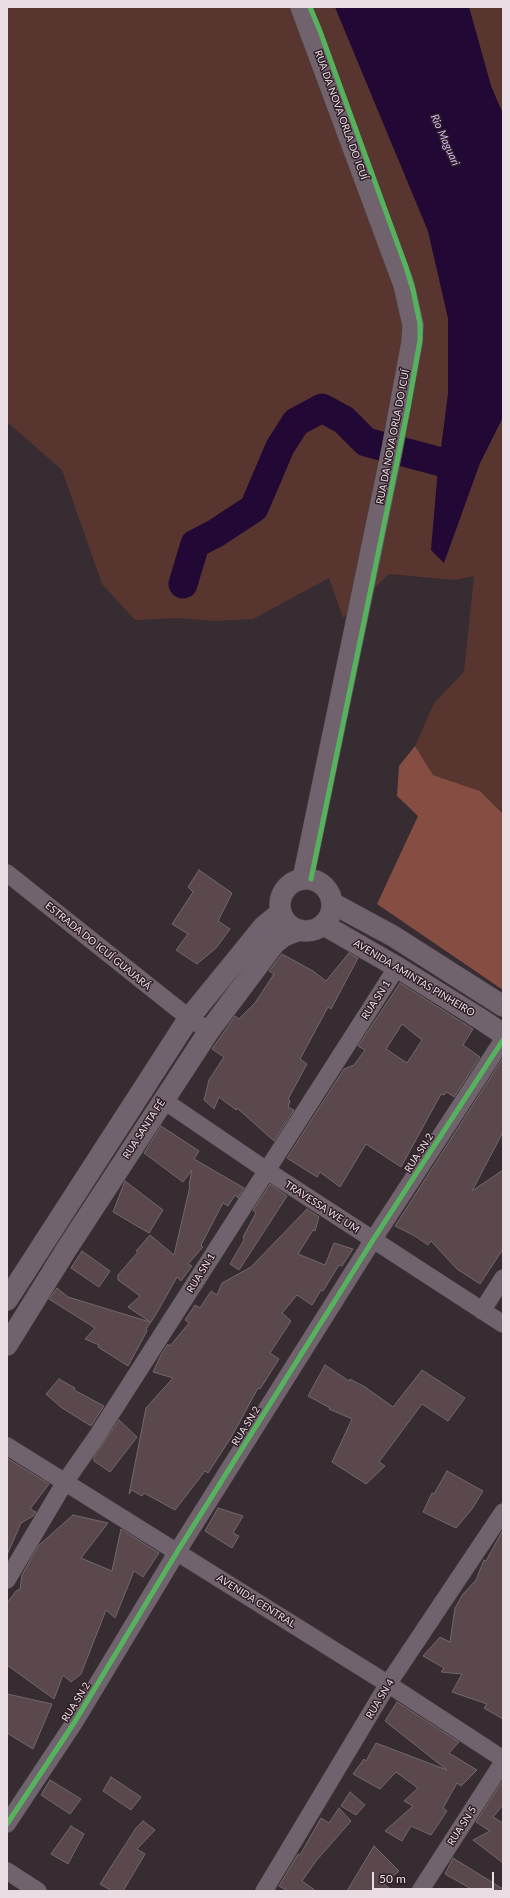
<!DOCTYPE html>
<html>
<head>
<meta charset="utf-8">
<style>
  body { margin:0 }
  #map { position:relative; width:510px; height:1898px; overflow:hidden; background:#362c31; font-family:Lato,sans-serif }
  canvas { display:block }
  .frame { position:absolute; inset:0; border:8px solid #e9dde3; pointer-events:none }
  .scale { position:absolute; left:372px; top:1872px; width:122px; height:18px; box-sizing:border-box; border:2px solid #e9dde3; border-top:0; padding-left:5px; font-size:12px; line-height:14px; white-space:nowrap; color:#e9dde3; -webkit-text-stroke:3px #301e27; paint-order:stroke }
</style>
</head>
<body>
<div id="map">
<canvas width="510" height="1898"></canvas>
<div class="frame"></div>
<div class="scale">50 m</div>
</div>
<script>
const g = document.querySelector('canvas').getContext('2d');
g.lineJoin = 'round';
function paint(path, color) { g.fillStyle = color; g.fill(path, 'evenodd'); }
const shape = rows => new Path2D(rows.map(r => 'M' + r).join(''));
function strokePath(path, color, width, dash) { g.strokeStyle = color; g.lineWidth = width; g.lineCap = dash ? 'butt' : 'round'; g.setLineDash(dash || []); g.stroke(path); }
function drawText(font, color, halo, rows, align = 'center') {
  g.font = font + ' Lato,sans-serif'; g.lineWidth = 3; g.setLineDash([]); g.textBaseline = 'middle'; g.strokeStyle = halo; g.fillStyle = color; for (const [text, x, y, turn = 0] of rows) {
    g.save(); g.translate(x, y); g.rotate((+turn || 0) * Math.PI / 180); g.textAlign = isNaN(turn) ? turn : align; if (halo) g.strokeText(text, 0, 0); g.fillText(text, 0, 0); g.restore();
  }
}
paint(shape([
  [7,7,335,7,428,231,448,318,448,394,437,480,480,463,503,417,503,814,480,791,433,775,415,746,434,703,464,672,474,576,455,580,389,574,343,618,329,578,253,619,215,621,178,618,135,620,102,584,62,470,7,422],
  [469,7,503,7,503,114,491,86]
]), '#59352f');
paint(shape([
  [415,746,433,775,480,791,503,814,503,990,377,904,418,816,397,796,399,766]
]), '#864d43');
paint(shape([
  [335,7,469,7,491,86,503,114,503,417,480,463,444,563,431,550,437,480,448,394,448,318,428,231]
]), '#210835');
strokePath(shape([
  [183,584,195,544,216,533,254,508,280,447,296,422,322,408,344,420,366,442,445,463,463,454,469,441]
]), '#210835', 29);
const building = shape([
  [199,870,232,893,218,921,230,929,216,948,197,964,176,950,188,934,172,924,193,892,188,887,199,870],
  [349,953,358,958,331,1009,328,1007,300,1059,307,1064,288,1099,290,1101,288,1107,294,1110,274,1141,237,1108,236,1110,219,1097,214,1109,204,1100,209,1080,224,1057,212,1049,235,1016,239,1019,255,1003,274,974,269,971,282,954,313,971,326,981,349,953],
  [400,983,473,1029,463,1045,480,1057,454,1097,447,1092,444,1095,441,1094,401,1167,366,1144,340,1187,320,1172,317,1177,287,1158,344,1069,354,1065,365,1050,358,1046,400,983],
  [402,1024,422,1040,407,1063,386,1049,402,1024],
  [503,1058,503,1132,472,1191,503,1170,503,1249,480,1284,457,1269,431,1241,428,1245,415,1236,395,1226,503,1058],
  [161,1126,199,1151,194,1159,244,1188,238,1198,235,1195,228,1206,223,1203,201,1245,203,1247,188,1264,192,1266,181,1281,177,1277,155,1316,146,1329,147,1331,128,1366,98,1347,99,1345,85,1339,95,1328,49,1299,57,1288,68,1297,150,1322,128,1307,140,1296,118,1280,118,1275,138,1252,136,1251,150,1235,174,1255,190,1186,189,1185,192,1170,183,1182,144,1153,161,1126],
  [125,1181,163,1210,149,1233,113,1212,125,1181],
  [270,1184,287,1196,239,1270,230,1264,244,1240,243,1237,256,1213,253,1210,270,1184],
  [307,1209,319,1217,315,1231,313,1230,298,1254,325,1265,334,1243,353,1249,342,1266,339,1265,323,1291,321,1290,312,1305,297,1295,282,1313,291,1321,270,1353,279,1359,260,1389,258,1388,232,1436,208,1473,205,1471,175,1510,144,1493,142,1496,132,1490,129,1494,146,1408,173,1378,153,1372,161,1355,168,1344,170,1346,189,1323,185,1320,195,1305,200,1308,211,1291,217,1295,222,1283,251,1267,307,1209],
  [82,1251,110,1271,99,1287,71,1268,82,1251],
  [325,1365,349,1381,350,1379,365,1387,393,1407,422,1370,465,1398,448,1421,422,1404,379,1462,385,1466,366,1484,332,1462,352,1419,329,1409,330,1408,308,1396,325,1365],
  [59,1379,75,1388,74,1390,104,1406,91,1426,62,1408,46,1394,59,1379],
  [119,1420,137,1437,110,1472,94,1461,94,1457,119,1420],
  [7,1458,49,1484,30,1509,36,1512,33,1516,21,1523,7,1555,7,1458],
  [447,1471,483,1491,472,1509,456,1528,423,1512,432,1493,434,1494,447,1471],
  [218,1508,243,1516,233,1533,239,1536,232,1548,205,1531,218,1508],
  [73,1515,108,1523,81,1558,112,1571,121,1529,159,1553,143,1577,134,1571,115,1618,106,1610,81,1674,71,1682,63,1675,54,1699,7,1665,7,1603,16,1591,20,1589,22,1575,38,1546,73,1515],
  [503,1530,503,1719,484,1708,487,1704,452,1692,462,1674,441,1672,444,1668,423,1656,440,1637,450,1642,455,1608,463,1594,476,1580,484,1560,486,1561,503,1530],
  [7,1694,52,1704,33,1749,7,1733,7,1694],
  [397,1702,459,1742,449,1753,477,1770,461,1786,457,1783,443,1808,447,1811,431,1835,411,1826,402,1841,385,1831,413,1806,404,1801,418,1788,396,1772,380,1789,353,1774,364,1759,366,1761,376,1743,447,1770,385,1721,397,1702],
  [111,1777,141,1797,131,1810,103,1791,111,1777],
  [50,1780,81,1799,70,1814,41,1795,50,1780],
  [503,1780,503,1805,493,1817,503,1823,503,1863,473,1840,490,1831,476,1822,503,1780],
  [350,1792,365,1805,356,1815,341,1806,350,1792],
  [339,1808,351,1821,316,1861,302,1881,316,1891,288,1891,279,1886,298,1854,300,1855,321,1818,329,1823,339,1808],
  [143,1821,155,1830,137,1849,145,1854,123,1891,112,1891,100,1884,136,1828,143,1821],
  [71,1826,84,1834,68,1864,51,1854,71,1826],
  [374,1846,399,1871,384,1884,393,1891,347,1891,374,1846],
  [453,1858,503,1889,503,1891,475,1891,445,1874,453,1858]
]);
paint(building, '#5a484d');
strokePath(building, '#72686b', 1);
const minor = shape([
  [7,873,189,1018,209,1031],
  [163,1100,266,1170,503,1324],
  [482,1311,503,1278],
  [7,1446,388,1684,503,1759],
  [7,1580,65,1482,95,1439,397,967],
  [7,1824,74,1723,177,1552,373,1240,503,1040],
  [7,1871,38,1891],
  [264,1891,388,1684,503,1512],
  [420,1891,503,1762]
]);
const tertiary = shape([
  [301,7,404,285,413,325,412,342,392,450,303,879],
  '280 905a26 26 0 1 1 52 0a26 26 0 1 1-52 0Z',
  [332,903,393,936,503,1006],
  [324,925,397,967,482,1020,503,1034],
  [7,1300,189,1018,263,927,281,912],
  [7,1345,66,1250,209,1031,275,943,284,936,299,930]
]);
strokePath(minor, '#52494d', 18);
strokePath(tertiary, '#52494d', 22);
strokePath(minor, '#70636e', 17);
strokePath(tertiary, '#70636e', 21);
strokePath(shape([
  [310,7,320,31,406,267,413,290,420,324,420,340,408,408,311,879],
  [7,1824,74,1723,177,1552,373,1240,503,1040]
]), '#56b35d', 5);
drawText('10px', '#e9dde3', '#301e27', [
  ["RUA DA NOVA ORLA DO ICUÍ",341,115,70],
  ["RUA DA NOVA ORLA DO ICUÍ",393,437,-79],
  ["ESTRADA DO ICUÍ GUAJARÁ",98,946,39],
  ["AVENIDA AMINTAS PINHEIRO",414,978,31],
  ["RUA SN 1",376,1000,-57],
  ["RUA SANTA FÉ",144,1129,-57],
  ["RUA SN 2",419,1153,-57],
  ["TRAVESSA WE UM",322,1207,33],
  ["RUA SN 1",201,1273,-58],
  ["RUA SN 2",246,1426,-58],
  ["AVENIDA CENTRAL",256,1601,32],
  ["RUA SN 4",380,1699,-59],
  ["RUA SN 2",76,1702,-58],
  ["RUA SN 5",462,1826,-57]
]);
drawText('italic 11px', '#d5b8fa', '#301e27', [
  ["Rio Maguari",445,140,66]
]);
</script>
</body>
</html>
